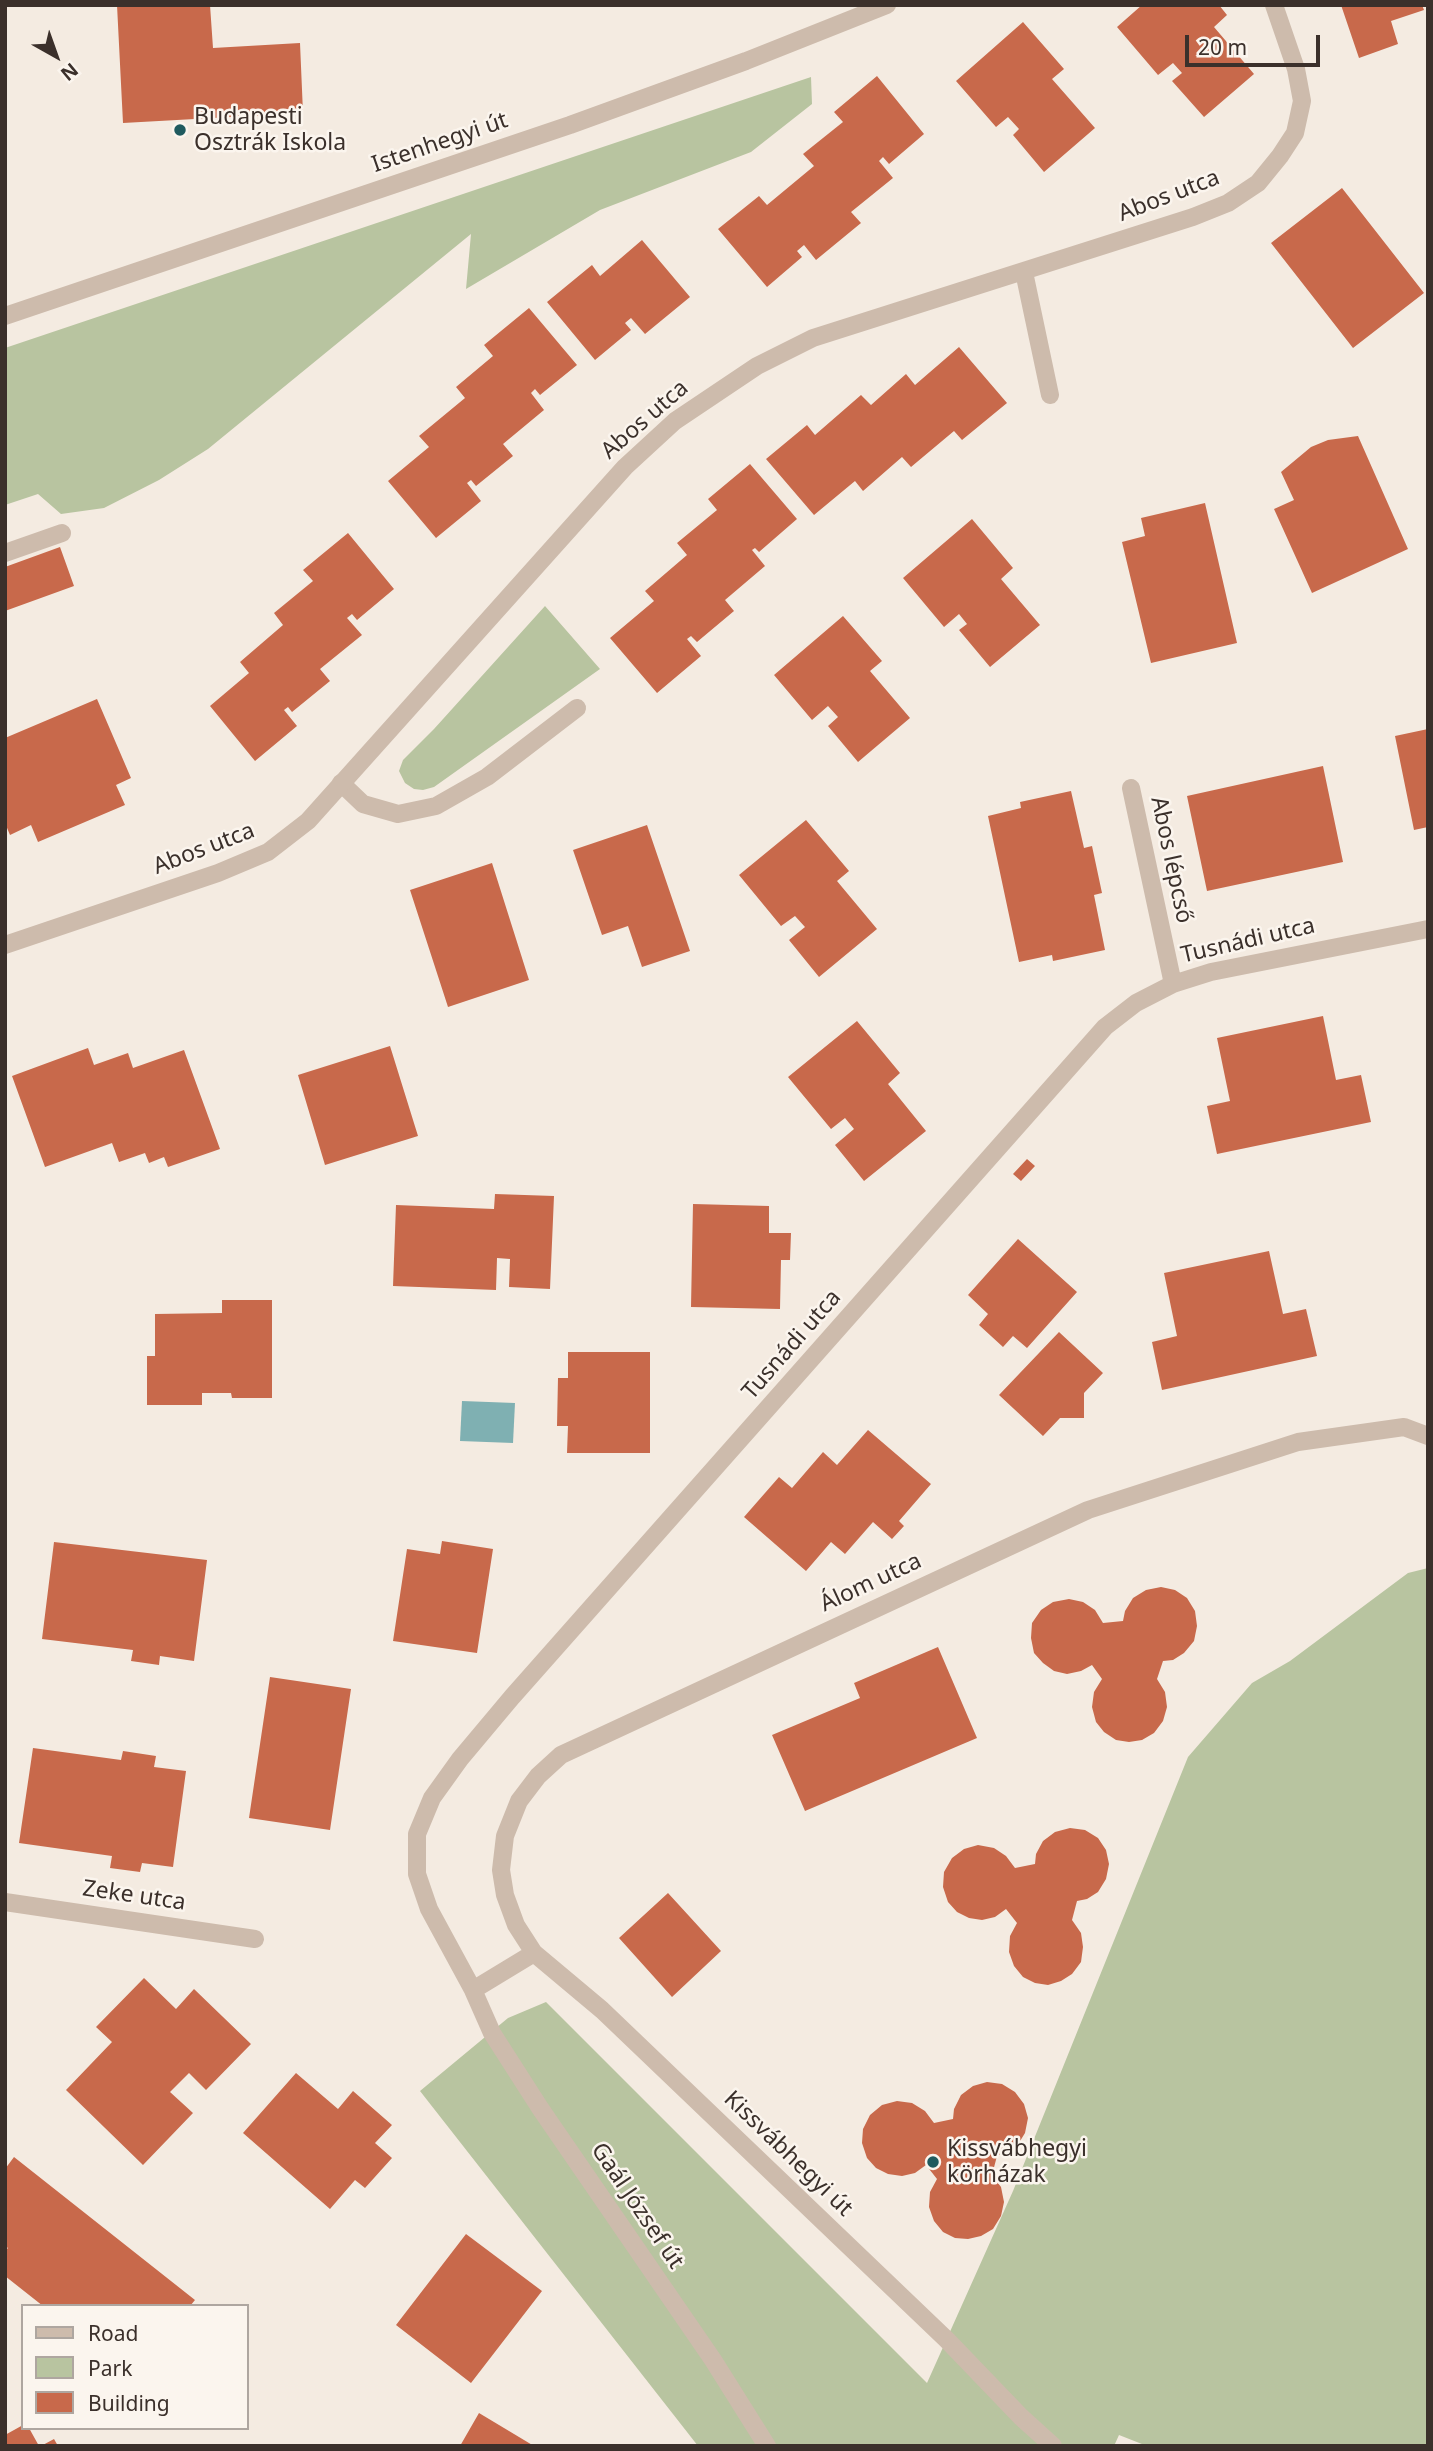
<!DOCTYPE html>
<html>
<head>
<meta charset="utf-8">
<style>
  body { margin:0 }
  #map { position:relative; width:1433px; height:2451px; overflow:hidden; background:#f4ebe1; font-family:"Noto Sans",sans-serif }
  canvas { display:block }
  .frame { position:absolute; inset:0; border:7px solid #3b302b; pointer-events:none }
  .legend { position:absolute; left:21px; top:2304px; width:228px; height:126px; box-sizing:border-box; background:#fbf5ee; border:2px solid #aea6a0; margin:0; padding:9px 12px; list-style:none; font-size:21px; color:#3b302b }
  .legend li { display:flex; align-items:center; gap:14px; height:35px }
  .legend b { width:35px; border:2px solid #aea6a0 }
  .north { position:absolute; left:21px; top:21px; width:70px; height:70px; -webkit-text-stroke:5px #fbf5ee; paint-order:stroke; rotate:140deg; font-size:19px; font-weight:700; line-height:28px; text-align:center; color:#3b302b }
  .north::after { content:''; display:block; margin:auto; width:24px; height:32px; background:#3b302b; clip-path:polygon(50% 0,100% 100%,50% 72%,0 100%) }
  .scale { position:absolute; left:1185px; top:35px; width:135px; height:32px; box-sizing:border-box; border:4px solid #3b302b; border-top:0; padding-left:9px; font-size:21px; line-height:24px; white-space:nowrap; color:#3b302b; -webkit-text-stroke:5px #fbf5ee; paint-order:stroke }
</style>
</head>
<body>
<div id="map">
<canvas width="1433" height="2451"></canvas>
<div class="frame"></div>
<ul class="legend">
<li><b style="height:9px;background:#cdbbac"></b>Road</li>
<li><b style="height:19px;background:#b8c4a0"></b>Park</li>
<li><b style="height:19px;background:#c8694b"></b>Building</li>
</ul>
<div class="north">N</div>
<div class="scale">20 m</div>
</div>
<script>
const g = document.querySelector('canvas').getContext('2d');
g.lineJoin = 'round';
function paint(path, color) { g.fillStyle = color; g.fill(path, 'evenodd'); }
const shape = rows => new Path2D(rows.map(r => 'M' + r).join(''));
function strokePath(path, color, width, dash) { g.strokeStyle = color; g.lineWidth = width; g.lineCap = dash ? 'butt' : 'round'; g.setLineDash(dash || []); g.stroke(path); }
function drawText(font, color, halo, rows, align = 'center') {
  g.font = font + ' "Noto Sans",sans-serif'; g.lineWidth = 5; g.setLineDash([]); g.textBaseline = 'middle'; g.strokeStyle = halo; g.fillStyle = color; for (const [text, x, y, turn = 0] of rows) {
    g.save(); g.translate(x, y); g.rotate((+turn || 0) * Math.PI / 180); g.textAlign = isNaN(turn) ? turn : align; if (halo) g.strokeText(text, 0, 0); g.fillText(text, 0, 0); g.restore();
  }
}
paint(shape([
  [811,77,812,104,751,152,600,210,466,289,471,234,208,449,159,480,104,508,61,514,38,494,5,505,5,348],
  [545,606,600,669,434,787,423,790,414,789,405,783,399,771,403,760,434,729],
  [1428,1568,1428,2446,1147,2446,1119,2435,1114,2446,698,2446,420,2091,508,2018,546,2002,927,2383,1013,2191,1188,1757,1252,1683,1290,1661,1408,1573]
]), '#b8c4a0');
paint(shape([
  [462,1401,515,1403,513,1443,460,1441]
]), '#7fb0b2');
paint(shape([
  [117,5,210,5,213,48,300,43,303,113,123,123],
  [1142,5,1219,5,1227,15,1214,27,1254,74,1204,117,1172,81,1182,73,1173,63,1158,75,1117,27],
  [1341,5,1422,5,1424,10,1391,21,1398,44,1359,58],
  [1023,22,1064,69,1052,79,1095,128,1044,172,1013,135,1019,129,1008,117,996,127,956,81],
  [877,76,924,134,889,164,883,157,879,161,893,178,851,212,861,223,816,260,804,245,797,251,802,257,767,287,718,229,759,196,767,205,814,166,803,154,843,122,834,112],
  [1342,188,1424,293,1353,348,1271,243],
  [642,240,690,297,645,334,631,318,625,323,631,330,595,360,547,302,592,265,600,276],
  [529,308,577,365,540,395,535,389,531,393,544,410,503,444,513,456,476,486,471,480,467,483,481,501,436,538,388,481,429,447,419,436,465,398,456,387,493,356,484,345],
  [959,347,1007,403,962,440,954,431,911,467,902,457,863,491,855,481,814,515,766,459,807,425,815,435,861,395,871,405,906,374,915,385],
  [1358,436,1408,549,1312,593,1274,509,1294,500,1281,472,1311,447,1328,440],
  [750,464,797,519,759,552,755,548,752,550,765,566,725,600,734,611,697,642,691,636,687,639,701,656,657,693,610,638,654,601,645,591,687,555,677,543,717,510,708,499],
  [1205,503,1237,643,1151,663,1122,542,1145,536,1141,518],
  [972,519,1013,568,1001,579,1040,625,990,667,959,630,967,624,959,614,944,627,903,578],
  [348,533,394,589,357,620,352,614,347,618,362,635,320,669,330,681,292,712,288,707,284,710,297,726,255,761,210,706,249,673,240,662,283,625,274,613,313,581,303,570],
  [60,547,74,586,5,611,5,567],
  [843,616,882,661,870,671,910,718,858,762,828,726,838,717,828,706,812,720,774,675],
  [97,699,131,778,116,785,125,805,38,842,31,825,10,835,5,823,5,738],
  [1428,729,1428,827,1414,830,1395,736],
  [1323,766,1343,862,1207,891,1187,796],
  [1071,791,1084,848,1092,846,1102,893,1094,895,1105,950,1053,961,1052,955,1019,962,988,816,1021,808,1020,802],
  [806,820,849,871,837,881,877,929,819,977,789,940,805,927,795,916,781,926,739,875],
  [647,825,690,951,642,967,628,926,602,935,573,850],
  [492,863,529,980,448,1007,410,890],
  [1323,1016,1336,1080,1361,1075,1371,1122,1217,1154,1207,1106,1230,1101,1217,1038],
  [857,1021,900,1073,888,1084,926,1131,864,1181,835,1145,854,1129,845,1118,831,1129,788,1077],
  [390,1046,418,1136,325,1165,298,1075],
  [88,1048,94,1065,128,1053,133,1068,184,1050,220,1149,168,1167,164,1157,149,1163,145,1153,119,1162,112,1143,45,1167,12,1076],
  [1027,1159,1035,1166,1021,1181,1013,1174],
  [495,1194,554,1196,550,1289,509,1287,510,1259,497,1258,496,1290,393,1286,396,1205,494,1209],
  [693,1204,769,1206,769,1233,791,1233,790,1260,781,1260,780,1309,691,1307],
  [1018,1239,1077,1292,1027,1348,1013,1336,1003,1347,979,1325,988,1314,968,1295],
  [1269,1251,1283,1314,1306,1309,1317,1356,1162,1390,1152,1342,1177,1336,1164,1273],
  [222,1300,272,1300,272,1398,232,1398,231,1393,202,1393,202,1405,147,1405,147,1356,155,1356,155,1314,222,1313],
  [1059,1332,1103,1373,1084,1393,1084,1418,1060,1418,1043,1436,999,1395],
  [568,1352,650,1352,650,1453,567,1453,568,1426,557,1426,558,1378,568,1378],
  [868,1430,931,1484,899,1521,904,1526,892,1539,873,1522,845,1554,831,1542,806,1571,744,1517,779,1477,792,1488,823,1452,837,1465],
  [442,1541,493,1549,477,1653,393,1641,407,1549,440,1554],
  [54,1542,207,1560,194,1661,160,1656,159,1665,131,1661,133,1650,42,1639],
  [1161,1587,1175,1590,1187,1598,1195,1611,1197,1626,1194,1641,1184,1653,1173,1660,1163,1661,1157,1679,1165,1692,1167,1707,1163,1721,1154,1733,1142,1740,1129,1742,1116,1740,1104,1732,1096,1722,1092,1707,1094,1692,1102,1679,1092,1665,1081,1671,1067,1674,1054,1671,1043,1663,1034,1653,1031,1638,1032,1623,1041,1610,1053,1602,1069,1599,1083,1602,1095,1610,1103,1623,1123,1621,1125,1611,1133,1598,1146,1590],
  [938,1647,977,1738,805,1811,772,1735,860,1698,854,1683],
  [270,1677,351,1689,330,1830,249,1818],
  [33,1748,121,1760,123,1751,156,1756,154,1767,186,1771,173,1867,142,1863,140,1872,110,1868,112,1856,19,1843],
  [1070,1828,1085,1830,1098,1838,1106,1850,1109,1864,1106,1879,1098,1892,1087,1899,1077,1901,1072,1920,1081,1933,1083,1947,1081,1962,1072,1974,1061,1981,1048,1985,1035,1983,1023,1977,1014,1966,1009,1952,1010,1936,1017,1923,1006,1909,995,1917,982,1920,969,1918,957,1912,948,1902,943,1887,944,1872,952,1858,964,1849,978,1845,994,1848,1006,1856,1015,1868,1035,1864,1036,1854,1043,1841,1055,1832],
  [668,1893,721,1951,672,1997,619,1938],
  [144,1978,176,2009,194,1989,251,2044,206,2090,189,2073,170,2092,193,2113,143,2165,66,2090,112,2042,96,2027],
  [296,2073,338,2109,353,2091,392,2125,375,2143,392,2158,365,2188,355,2180,330,2209,243,2133],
  [987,2082,1002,2084,1015,2092,1024,2104,1028,2118,1025,2133,1017,2146,997,2156,992,2175,1001,2187,1004,2202,1001,2216,993,2229,981,2236,968,2239,955,2238,943,2232,934,2221,929,2207,930,2192,937,2179,926,2165,915,2173,902,2176,888,2174,876,2168,867,2158,862,2143,863,2129,870,2115,882,2105,897,2101,912,2103,925,2111,934,2123,953,2119,954,2109,961,2095,973,2086],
  [14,2157,195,2300,190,2306,43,2306,5,2276,5,2251,8,2248,5,2246,5,2169],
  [466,2234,542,2291,471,2383,396,2325],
  [479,2413,534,2446,460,2446],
  [23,2425,23,2428,29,2428,39,2446,5,2446,5,2435],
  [54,2439,58,2446,41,2446]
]), '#c8694b');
strokePath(shape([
  [341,783,363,804,398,814,436,806,487,777,577,708]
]), '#cdbbac', 18);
strokePath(shape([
  [1024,272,1050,395],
  [5,553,62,533],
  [1131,788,1173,984],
  [5,945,218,873,268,852,308,821,625,467,675,421,757,366,813,338,1193,217,1228,203,1258,183,1280,156,1295,133,1302,101,1296,69,1274,5],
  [5,1902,255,1939],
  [534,1953,516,1925,505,1895,501,1870,505,1836,519,1801,538,1776,561,1755,1088,1510,1298,1442,1404,1427,1428,1436],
  [473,1990,534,1953,602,2010,947,2340,1021,2417,1053,2446],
  [767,2446,713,2360,540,2108,492,2033,473,1990,429,1909,417,1874,417,1834,432,1798,460,1759,512,1697,1105,1027,1136,1003,1173,984,1211,972,1428,929]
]), '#cdbbac', 18);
strokePath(shape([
  [5,316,570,125,746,61,887,5]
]), '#cdbbac', 18);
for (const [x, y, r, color] of [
  [180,130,7,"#1f5a5e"],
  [933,2162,7,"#1f5a5e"]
]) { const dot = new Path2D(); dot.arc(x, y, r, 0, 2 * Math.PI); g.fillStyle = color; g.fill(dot); strokePath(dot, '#fbf5ee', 2.5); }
drawText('23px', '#3b302b', '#fbf5ee', [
  ["Budapesti",194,117],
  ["Osztrák Iskola",194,143],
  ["Kissvábhegyi",947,2149],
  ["körházak",947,2175]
], 'left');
drawText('23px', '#3b302b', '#fbf5ee', [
  ["Istenhegyi út",440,143,-19],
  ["Abos utca",1169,196,-21],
  ["Abos utca",645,420,-41],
  ["Abos utca",204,849,-21],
  ["Abos lépcső",1171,860,78],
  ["Tusnádi utca",1248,941,-13],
  ["Tusnádi utca",792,1345,-49],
  ["Álom utca",871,1583,-25],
  ["Zeke utca",134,1896,8],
  ["Kissvábhegyi út",788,2154,44],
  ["Gaál József út",637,2206,56]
]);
</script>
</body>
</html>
